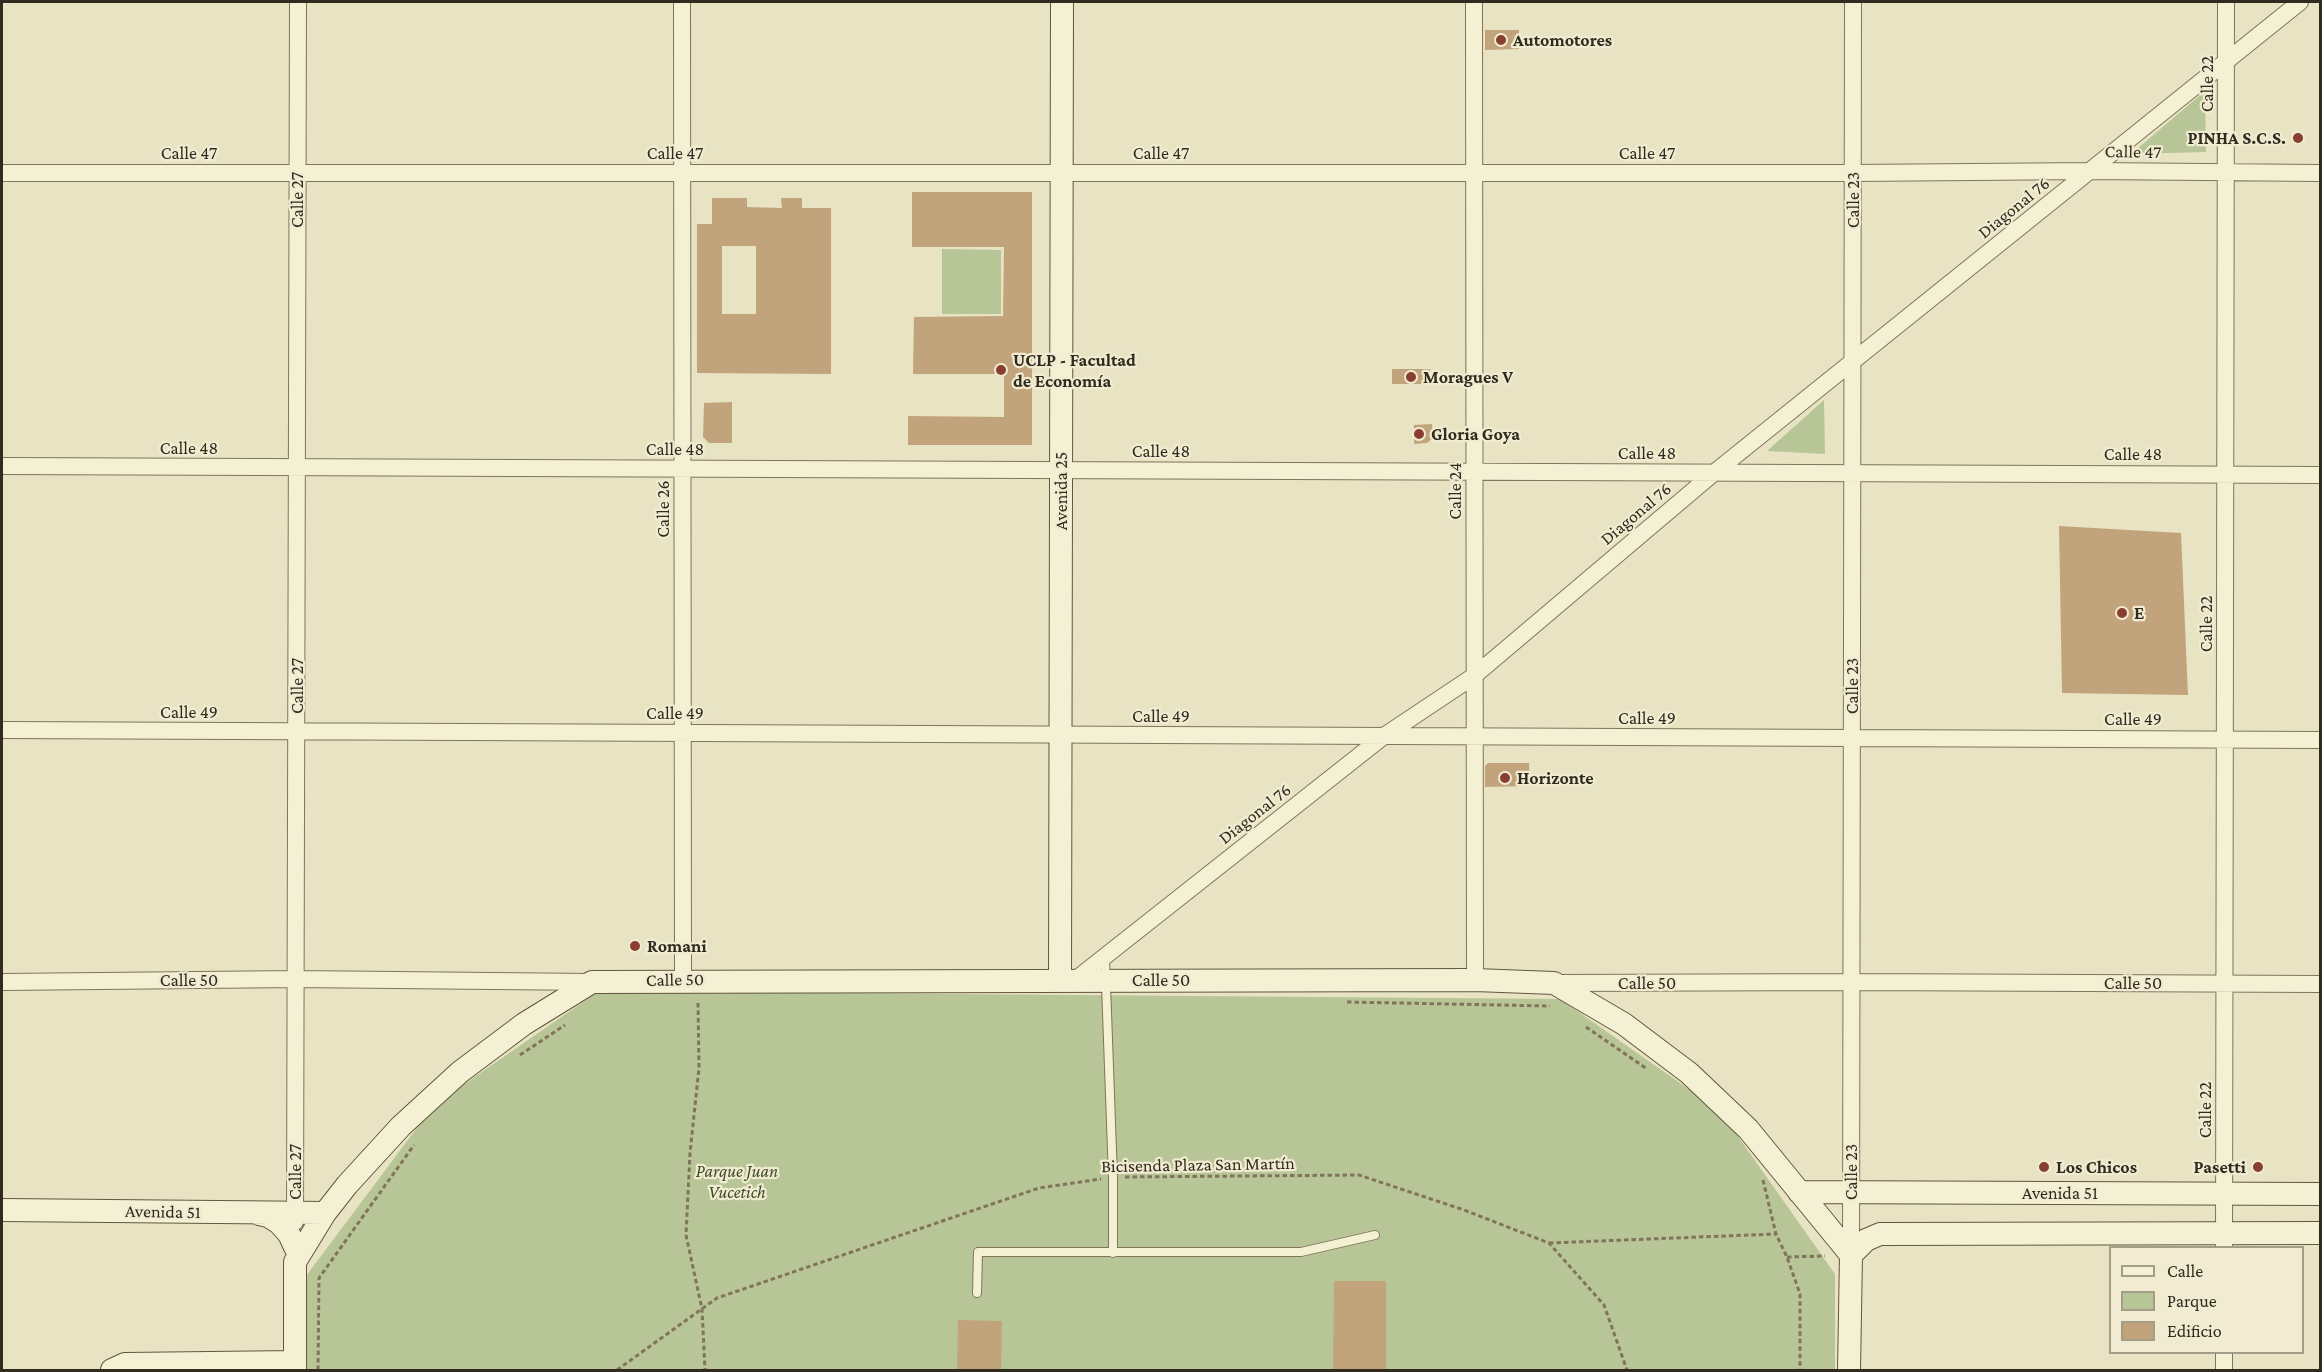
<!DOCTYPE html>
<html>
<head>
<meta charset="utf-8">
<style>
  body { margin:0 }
  #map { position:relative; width:2322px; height:1372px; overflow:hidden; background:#e8e3c2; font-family:"Crimson Pro",serif }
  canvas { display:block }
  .frame { position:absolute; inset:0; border:3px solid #312a1e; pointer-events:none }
  .legend { position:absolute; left:2109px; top:1246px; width:195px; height:108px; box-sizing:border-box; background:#f1ecd1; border:2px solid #a49e89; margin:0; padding:8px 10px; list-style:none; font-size:18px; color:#312a1e }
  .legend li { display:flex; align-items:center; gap:12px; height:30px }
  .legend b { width:30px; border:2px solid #a49e89 }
</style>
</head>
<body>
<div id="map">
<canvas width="2322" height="1372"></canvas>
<div class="frame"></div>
<ul class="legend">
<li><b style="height:8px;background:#f4f0d4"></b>Calle</li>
<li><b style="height:16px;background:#b8c597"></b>Parque</li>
<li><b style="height:16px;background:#c2a47c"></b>Edificio</li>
</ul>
</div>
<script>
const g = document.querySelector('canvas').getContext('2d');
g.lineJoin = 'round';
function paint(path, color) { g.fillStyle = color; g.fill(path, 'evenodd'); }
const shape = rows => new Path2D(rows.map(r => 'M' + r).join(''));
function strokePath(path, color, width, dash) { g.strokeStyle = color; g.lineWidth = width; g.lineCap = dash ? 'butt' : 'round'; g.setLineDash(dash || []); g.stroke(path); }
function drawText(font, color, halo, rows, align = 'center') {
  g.font = font + ' "Crimson Pro",serif'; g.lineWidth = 4.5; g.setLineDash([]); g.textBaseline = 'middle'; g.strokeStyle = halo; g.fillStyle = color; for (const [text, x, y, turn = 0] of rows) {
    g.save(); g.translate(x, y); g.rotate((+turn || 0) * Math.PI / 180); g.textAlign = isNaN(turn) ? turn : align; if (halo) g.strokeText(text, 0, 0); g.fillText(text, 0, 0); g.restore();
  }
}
paint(shape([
  [2205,91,2206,152,2131,154],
  [942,249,1001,250,1001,314,942,314],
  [1824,400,1825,454,1767,451],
  [599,991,1560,999,1720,1111,1835,1274,1835,1370,307,1370,306,1276,434,1105]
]), '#b8c597');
paint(shape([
  [1485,30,1519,30,1519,49,1485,50],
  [912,192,1032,192,1032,445,908,445,908,416,1004,417,1004,374,913,374,914,317,1003,316,1004,247,912,247],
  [712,198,747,198,747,207,782,208,781,198,802,198,802,208,831,208,831,374,697,373,697,224,712,224],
  [722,246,756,246,756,314,722,314],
  [1392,369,1430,369,1430,384,1392,384],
  [732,402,732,443,709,443,703,437,704,403],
  [1432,424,1433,438,1427,443,1414,444,1414,425],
  [2059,526,2181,533,2188,695,2062,693],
  [1488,763,1529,763,1530,786,1485,787,1485,766],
  [1334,1281,1386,1281,1386,1371,1333,1371],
  [958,1320,1002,1321,1001,1371,957,1371]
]), '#c2a47c');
const lane = shape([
  [1105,957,1113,1178,1113,1253],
  [977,1293,978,1252,1301,1252,1375,1235]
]);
const street = shape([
  [682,2,683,980],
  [1474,2,1475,980],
  [2,173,1853,173,2092,171,2320,173],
  [2,466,2320,475],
  [2,730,2320,740],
  [1075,980,1384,736,1474,676,1715,472,2300,2],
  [2,982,296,979,592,982],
  [1556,983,1852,982,2320,984],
  [295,1222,298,2],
  [2224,1248,2226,2],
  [1851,1255,1853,2],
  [2224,1370,2224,1352]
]);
const secondary = shape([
  [1060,980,1062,2],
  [1799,1192,2320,1194],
  [2,1210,325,1213],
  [259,1214,268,1216,279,1223,289,1234,295,1247],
  [1851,1255,1866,1240,1880,1234,2320,1233],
  [112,1370,125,1364,295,1362],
  [295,1370,295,1262,325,1213,347,1185,401,1126,460,1072,524,1024,592,982,1475,980,1554,983,1624,1024,1689,1073,1748,1129,1851,1255],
  [1849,1370,1851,1255]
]);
strokePath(lane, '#80745b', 10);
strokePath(street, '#80745b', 18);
strokePath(secondary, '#62563e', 24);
strokePath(shape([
  [1347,1002,1550,1006],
  [698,1003,699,1068,690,1153,686,1235,702,1309,705,1370],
  [1586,1027,1647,1069],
  [520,1055,565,1025],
  [1125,1177,1359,1175,1464,1210,1549,1243,1604,1305,1627,1370],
  [1763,1180,1776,1234,1787,1257,1800,1294,1800,1370],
  [1549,1243,1775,1234],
  [1787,1257,1825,1256],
  [318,1370,319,1278,414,1145],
  [617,1370,717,1298,1039,1188,1101,1179]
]), '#80745b', 3, [4.5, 3]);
strokePath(lane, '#f4f0d4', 8);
strokePath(street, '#f4f0d4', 16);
strokePath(secondary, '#f4f0d4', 22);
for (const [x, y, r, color] of [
  [1501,40,6,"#883f32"],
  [2298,138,6,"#883f32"],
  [1001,370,6,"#883f32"],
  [1411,377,6,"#883f32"],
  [1419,434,6,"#883f32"],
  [2122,613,6,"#883f32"],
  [1505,778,6,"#883f32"],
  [635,946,6,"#883f32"],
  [2044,1167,6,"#883f32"],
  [2258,1167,6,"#883f32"]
]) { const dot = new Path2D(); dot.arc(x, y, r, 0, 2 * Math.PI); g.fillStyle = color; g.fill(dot); strokePath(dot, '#f1ecd1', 2); }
drawText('bold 18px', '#312a1e', '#f1ecd1', [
  ["Automotores",1513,40],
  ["PINHA S.C.S.",2286,138,"right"],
  ["UCLP - Facultad",1013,360],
  ["de Economía",1013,381],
  ["Moragues V",1423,377],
  ["Gloria Goya",1431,434],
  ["E",2134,613],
  ["Horizonte",1517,778],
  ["Romani",647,946],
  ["Los Chicos",2056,1167],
  ["Pasetti",2246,1167,"right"]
], 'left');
drawText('18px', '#312a1e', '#f1ecd1', [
  ["Calle 22",2207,84,-90],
  ["Calle 47",2133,152,1],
  ["Calle 47",189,153],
  ["Calle 47",675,153],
  ["Calle 47",1161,153],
  ["Calle 47",1647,153],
  ["Calle 27",297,200,-90],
  ["Calle 23",1853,200,-90],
  ["Diagonal 76",2014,208,-39],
  ["Calle 48",189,448],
  ["Calle 48",675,449],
  ["Calle 48",1161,451],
  ["Calle 48",1647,453],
  ["Calle 48",2133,454],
  ["Avenida 25",1061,491,-90],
  ["Calle 24",1455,491,-90],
  ["Calle 26",663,509,-90],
  ["Diagonal 76",1636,514,-40],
  ["Calle 22",2206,624,-90],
  ["Calle 27",297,686,-90],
  ["Calle 23",1852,686,-90],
  ["Calle 49",189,712],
  ["Calle 49",675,713],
  ["Calle 49",1161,716],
  ["Calle 49",1647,718],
  ["Calle 49",2133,719],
  ["Diagonal 76",1255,814,-38],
  ["Calle 50",189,980],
  ["Calle 50",675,980,-1],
  ["Calle 50",1161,980],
  ["Calle 50",1647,983],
  ["Calle 50",2133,983],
  ["Calle 22",2205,1110,-90],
  ["Bicisenda Plaza San Martín",1198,1165,-1],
  ["Calle 27",295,1172,-90],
  ["Calle 23",1851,1172,-90],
  ["Avenida 51",2060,1193],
  ["Avenida 51",163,1212,1]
]);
drawText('italic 18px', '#3c4c27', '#f1ecd1', [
  ["Parque Juan",737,1171],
  ["Vucetich",737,1192]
]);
</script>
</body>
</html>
